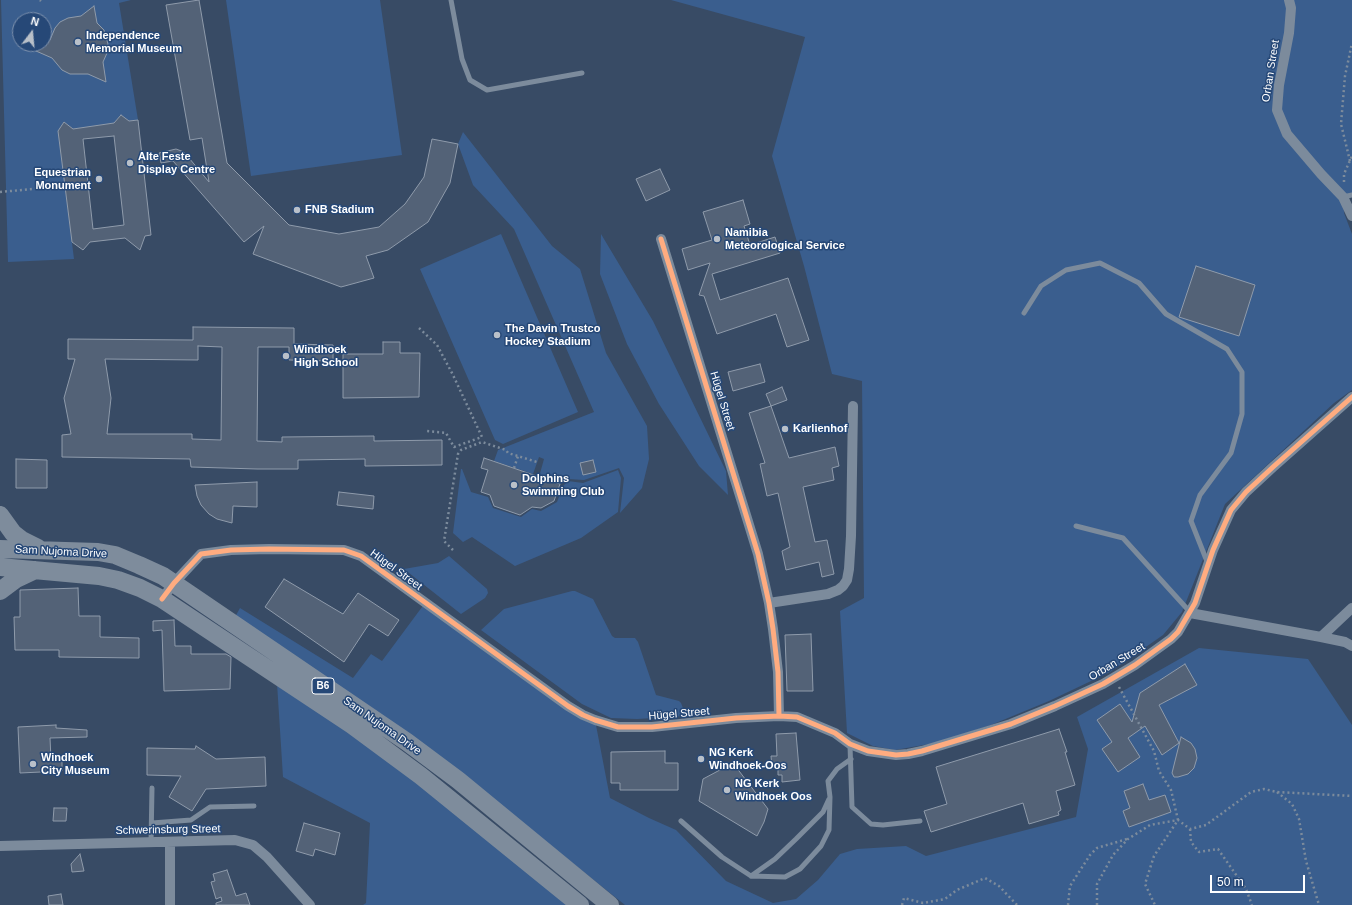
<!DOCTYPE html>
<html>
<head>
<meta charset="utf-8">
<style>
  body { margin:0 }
  #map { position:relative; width:1352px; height:905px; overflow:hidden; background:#384b65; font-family:Arial,sans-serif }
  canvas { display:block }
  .north { position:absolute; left:12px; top:12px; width:40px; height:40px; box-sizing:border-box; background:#264877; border:1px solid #7d91ad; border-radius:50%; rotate:16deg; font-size:11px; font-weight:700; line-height:16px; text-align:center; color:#fff }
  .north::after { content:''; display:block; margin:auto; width:14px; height:18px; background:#b9c0c9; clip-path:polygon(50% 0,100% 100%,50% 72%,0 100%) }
  .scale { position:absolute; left:1210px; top:875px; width:95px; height:18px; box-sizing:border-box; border:2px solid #fff; border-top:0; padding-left:5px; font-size:12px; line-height:14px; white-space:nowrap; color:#fff; -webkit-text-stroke:3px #264877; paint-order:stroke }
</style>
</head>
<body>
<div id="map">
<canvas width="1352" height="905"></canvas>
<div class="north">N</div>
<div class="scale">50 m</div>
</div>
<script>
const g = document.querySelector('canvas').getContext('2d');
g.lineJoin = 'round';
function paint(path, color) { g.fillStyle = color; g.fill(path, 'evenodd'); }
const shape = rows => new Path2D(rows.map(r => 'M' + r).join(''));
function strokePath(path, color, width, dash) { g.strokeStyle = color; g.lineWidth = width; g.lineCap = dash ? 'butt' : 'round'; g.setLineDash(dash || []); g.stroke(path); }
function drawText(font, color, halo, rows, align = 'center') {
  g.font = font + ' Arial,sans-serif'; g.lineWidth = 3; g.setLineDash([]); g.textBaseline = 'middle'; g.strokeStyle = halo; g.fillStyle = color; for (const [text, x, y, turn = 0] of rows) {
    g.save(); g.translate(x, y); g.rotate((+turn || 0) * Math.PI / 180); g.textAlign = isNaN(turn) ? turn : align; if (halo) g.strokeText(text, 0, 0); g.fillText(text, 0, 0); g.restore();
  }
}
paint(shape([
  [1,0,131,0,119,3,138,120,129,121,121,115,114,123,73,129,64,122,58,131,74,259,8,262],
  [20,20,44,20,44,44,20,44],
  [226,0,380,0,402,155,251,176],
  [671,0,1352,0,1352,195,1343,197,1344,213,1352,234,1352,390,1334,403,1225,504,1182,612,1163,635,1110,672,1049,701,991,725,935,743,895,750,873,746,847,733,840,611,864,598,862,381,832,374,804,266,772,156,805,37],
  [463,132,552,246,580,269,606,353,647,426,649,459,642,488,620,513,624,478,619,468,584,480,568,479,560,484,539,477,544,459,539,457,533,474,494,461,498,450,594,412,514,229,473,185,458,144],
  [501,234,578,412,503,444,495,440,420,269],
  [601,234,653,321,726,471,728,495,699,466,659,404,627,344,600,274],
  [461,469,462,469,471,492,488,497,493,508,521,517,532,509,541,511,557,502,563,486,568,481,583,483,618,470,621,478,618,512,581,538,515,566,472,537,463,542,453,533],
  [449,556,487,589,488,593,485,598,461,614,404,569,438,563],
  [572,591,575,591,593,599,612,636,615,638,635,638,638,642,656,695,679,701,681,703,686,716,637,719,611,718,582,704,481,630,504,609],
  [425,603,595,720,610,798,649,818,676,830,726,881,773,903,796,899,818,880,840,854,857,849,906,846,926,856,1076,817,1088,749,1077,717,1199,648,1308,659,1352,725,1352,905,625,905,460,773,235,617,240,608,353,678,371,654,382,661],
  [277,683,410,774,580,905,363,905,366,903,370,823,283,777]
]), '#3a5e8e');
const building = shape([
  [199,0,227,163,289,225,339,234,379,227,405,204,424,177,432,139,458,144,450,183,428,222,388,250,366,256,374,278,341,287,253,254,264,226,244,242,173,161,161,163,159,153,176,149,184,152,209,182,202,138,190,140,166,5,199,0],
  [94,6,97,23,104,30,108,44,107,53,103,62,106,82,88,74,70,74,62,70,52,58,36,51,50,40,55,28,60,22,68,18,81,16,94,6],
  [121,115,129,121,138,120,151,235,145,236,140,250,125,238,90,242,83,250,72,242,58,131,64,122,73,129,114,123,121,115],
  [114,136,124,225,93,229,83,139,114,136],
  [660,169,670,190,646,201,636,179,660,169],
  [743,200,750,224,744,226,750,245,775,237,780,253,712,274,720,300,788,278,809,340,787,347,776,314,717,334,704,296,699,295,710,263,688,270,682,249,712,240,703,212,743,200],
  [1196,266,1255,285,1239,336,1179,317,1196,266],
  [193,327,294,328,294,344,333,345,333,361,289,360,289,347,258,347,257,441,282,442,282,437,374,436,374,441,442,440,442,465,365,466,365,459,298,460,298,469,257,469,191,467,190,459,62,457,62,435,71,434,64,398,75,359,68,359,68,339,193,340,193,327],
  [198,346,222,347,221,440,192,439,192,434,107,434,111,398,105,359,198,360,198,346],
  [383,342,400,342,400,353,420,353,419,397,343,398,343,354,383,354,383,342],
  [760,364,765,382,733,391,728,372,760,364],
  [782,387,787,400,771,406,766,394,782,387],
  [771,406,789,458,835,447,839,466,832,468,834,480,803,487,815,542,827,540,834,574,822,577,819,562,786,570,782,551,790,547,778,493,767,496,760,464,765,463,749,413,771,406],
  [484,458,560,484,554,501,541,508,532,507,520,515,494,506,490,495,481,492,488,470,481,468,484,458],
  [16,459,47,460,47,488,16,488,16,459],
  [593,460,596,472,583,475,580,463,593,460],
  [257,482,257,507,233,506,232,523,217,519,209,514,201,505,197,496,195,485,257,482],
  [339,492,374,496,373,509,337,505,339,492],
  [284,579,343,614,358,593,399,620,388,636,369,624,344,662,265,607,284,579],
  [78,588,79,616,100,616,100,637,139,638,139,658,59,657,59,650,15,650,14,617,20,617,20,590,78,588],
  [174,620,175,646,191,646,191,654,226,654,231,657,230,689,164,691,162,630,153,631,153,621,174,620],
  [811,634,813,691,787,691,785,635,811,634],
  [1185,664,1197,685,1159,705,1179,743,1162,755,1145,726,1128,738,1140,757,1118,772,1102,749,1112,742,1097,720,1120,704,1132,722,1140,693,1185,664],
  [56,725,56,728,87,730,87,737,50,738,51,760,62,760,62,771,20,773,18,727,56,725],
  [1059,729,1067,752,1065,752,1075,785,1056,791,1061,810,1058,812,1059,815,1029,824,1023,803,931,832,924,811,947,804,936,767,1059,729],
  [796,733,800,780,782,782,782,775,778,775,778,766,772,767,771,756,777,756,776,734,796,733],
  [1181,737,1191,743,1195,749,1197,758,1194,768,1188,774,1178,777,1174,777,1172,773,1181,737],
  [196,746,216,759,265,757,266,786,206,789,192,811,169,797,181,776,147,775,147,748,195,749,196,746],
  [665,751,665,763,678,763,678,790,620,790,620,783,611,783,611,752,665,751],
  [733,763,768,809,764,822,757,836,699,801,703,779,733,763],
  [1143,784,1149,800,1165,795,1171,812,1129,827,1123,811,1130,808,1124,791,1143,784],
  [54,808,67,808,66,821,53,821,54,808],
  [304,823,340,833,335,855,315,849,313,856,296,851,304,823],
  [80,854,84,871,72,872,71,864,80,854],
  [227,870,236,896,246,893,250,905,216,905,216,903,222,901,221,897,216,899,211,882,215,881,213,874,227,870],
  [61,894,63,905,49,905,48,896,61,894]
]);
paint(building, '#536277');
strokePath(building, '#8f9bab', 1);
strokePath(shape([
  [40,0,41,1],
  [1350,161,1341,124,1345,76,1352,43],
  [1344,182,1344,174,1352,156],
  [0,192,65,186],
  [419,328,437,345,453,375,482,437,454,447,446,433,426,431],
  [514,468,518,456],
  [453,550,444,541,458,454,461,450,482,442,506,450,508,453,537,462],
  [1119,687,1154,751,1159,771,1171,790,1178,820,1154,856,1145,884,1155,905],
  [1277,792,1292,804,1299,819,1306,861,1319,905],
  [1190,829,1191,842,1199,852,1218,849,1246,889,1252,905],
  [902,905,904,898,923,903,945,899,957,890,985,878,999,886,1017,905],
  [1068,905,1070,886,1090,855,1097,848,1127,839],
  [1097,905,1097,884,1113,855,1128,839,1150,825,1178,820,1190,829,1206,825,1251,792,1264,789,1277,792,1352,796]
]), '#7c8b9c', 2.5, [2, 3]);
strokePath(shape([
  [451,0,462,59,470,80,487,90,582,73],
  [1343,197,1352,195],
  [1024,313,1041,286,1066,270,1100,263,1139,283,1166,314,1227,349,1242,372,1242,414,1231,453,1200,495,1191,521,1208,564],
  [1076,526,1123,538,1190,612],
  [850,745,852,807,871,824,883,825,920,821],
  [681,821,722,857,751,876,785,877,800,869,821,846,829,830,830,797,828,781,837,769,851,759],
  [152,823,191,820,210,807,254,806],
  [151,842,152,788],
  [751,876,775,859,796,839,823,812,829,799]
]), '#7c8b9c', 5);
strokePath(shape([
  [1289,0,1291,8,1289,33,1279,85,1277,110,1287,134,1321,174,1343,197,1352,216],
  [661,239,758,554,769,603,773,629,778,672,779,716],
  [162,599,174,583,201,554,231,550,269,549,344,550,361,556,568,706,583,715,595,720,618,727,652,727,736,718,779,716,797,717,835,733,850,744,868,751,896,755,908,754,922,751,1011,724,1055,706,1103,684,1135,665,1171,639,1178,632,1195,603,1213,550,1231,510,1246,492,1273,467,1352,397],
  [769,603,828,594,838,590,843,586,847,580,849,569,851,536,853,406],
  [1190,613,1321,637,1345,642,1352,646],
  [1321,637,1352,608],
  [170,842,170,905],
  [0,846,235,840,253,845,267,857,310,905]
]), '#7c8b9c', 10);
strokePath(shape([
  [0,515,13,533,22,540,38,548],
  [0,549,98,552,115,555,139,565,163,576,407,742,458,780,610,905],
  [0,567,99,576,118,580,140,588,162,599,352,725,421,776,580,905],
  [0,591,16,579,35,570]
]), '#7e8c9c', 18);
strokePath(shape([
  [661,239,758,554,769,603,773,629,778,672,779,716],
  [162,599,174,583,201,554,231,550,269,549,344,550,361,556,568,706,583,715,595,720,618,727,652,727,736,718,779,716,797,717,835,733,850,744,868,751,896,755,908,754,922,751,1011,724,1055,706,1103,684,1135,665,1171,639,1178,632,1195,603,1213,550,1231,510,1246,492,1273,467,1352,397]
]), '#ffac80', 5);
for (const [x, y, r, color] of [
  [78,42,4,"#b9c0c9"],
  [130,163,4,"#b9c0c9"],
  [99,179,4,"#b9c0c9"],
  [297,210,4,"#b9c0c9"],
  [717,239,4,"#b9c0c9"],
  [497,335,4,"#b9c0c9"],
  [286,356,4,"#b9c0c9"],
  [785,429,4,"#b9c0c9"],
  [514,485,4,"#b9c0c9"],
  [701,759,4,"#b9c0c9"],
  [33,764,4,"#b9c0c9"],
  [727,790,4,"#b9c0c9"]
]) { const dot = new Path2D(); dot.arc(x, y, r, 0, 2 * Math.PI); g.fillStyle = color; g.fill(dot); strokePath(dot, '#264877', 1.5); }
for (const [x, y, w] of [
  [323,686,22]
]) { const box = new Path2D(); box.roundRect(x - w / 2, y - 8, w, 16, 3); g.fillStyle = '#264877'; g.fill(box); strokePath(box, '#fff', 1); }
drawText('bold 10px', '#fff', null, [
  ["B6",323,686]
]);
drawText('bold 11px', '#fff', '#264877', [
  ["Independence",86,36],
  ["Memorial Museum",86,49],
  ["Alte Feste",138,157],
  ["Display Centre",138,170],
  ["Equestrian",91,173,"right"],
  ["Monument",91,186,"right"],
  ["FNB Stadium",305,210],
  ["Namibia",725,233],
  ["Meteorological Service",725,246],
  ["The Davin Trustco",505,329],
  ["Hockey Stadium",505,342],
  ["Windhoek",294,350],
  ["High School",294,363],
  ["Karlienhof",793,429],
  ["Dolphins",522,479],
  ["Swimming Club",522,492],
  ["NG Kerk",709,753],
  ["Windhoek-Oos",709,766],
  ["Windhoek",41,758],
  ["City Museum",41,771],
  ["NG Kerk",735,784],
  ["Windhoek Oos",735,797]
], 'left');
drawText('11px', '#fff', '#264877', [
  ["Orban Street",1271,71,-81],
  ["Hügel Street",722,401,73],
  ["Sam Nujoma Drive",61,552,3],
  ["Hügel Street",396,570,36],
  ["Orban Street",1117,662,-31],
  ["Hügel Street",679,714,-5],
  ["Sam Nujoma Drive",382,726,35],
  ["Schwerinsburg Street",168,830,-1]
]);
</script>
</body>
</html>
